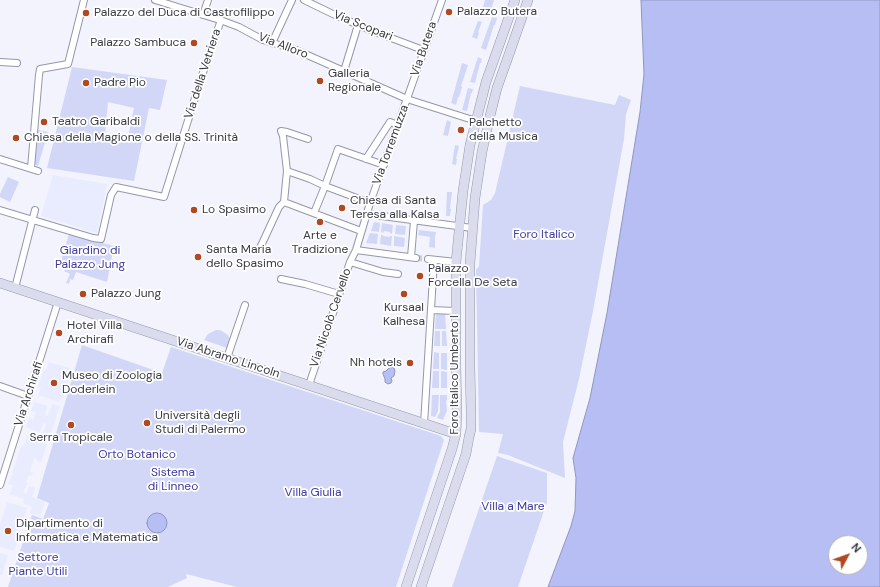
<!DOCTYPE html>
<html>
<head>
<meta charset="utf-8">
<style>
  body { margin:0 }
  #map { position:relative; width:880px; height:587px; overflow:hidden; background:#f2f3fc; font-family:"DM Sans",sans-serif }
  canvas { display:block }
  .north { position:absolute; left:828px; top:535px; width:40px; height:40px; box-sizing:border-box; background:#fff; border:1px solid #afb0b4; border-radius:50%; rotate:49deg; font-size:11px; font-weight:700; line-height:16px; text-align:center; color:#383a43 }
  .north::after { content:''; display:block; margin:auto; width:14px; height:18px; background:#af4921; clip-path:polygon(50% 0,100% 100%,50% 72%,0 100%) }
</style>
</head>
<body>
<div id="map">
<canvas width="880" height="587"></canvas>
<div class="north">N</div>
</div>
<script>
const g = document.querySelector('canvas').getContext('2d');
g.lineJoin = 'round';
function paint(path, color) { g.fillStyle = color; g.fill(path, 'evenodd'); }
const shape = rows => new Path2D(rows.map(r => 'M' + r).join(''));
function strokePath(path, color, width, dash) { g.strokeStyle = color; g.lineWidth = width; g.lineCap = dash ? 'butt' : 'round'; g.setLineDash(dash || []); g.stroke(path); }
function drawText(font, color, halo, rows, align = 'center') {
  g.font = font + ' "DM Sans",sans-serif'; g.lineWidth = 3.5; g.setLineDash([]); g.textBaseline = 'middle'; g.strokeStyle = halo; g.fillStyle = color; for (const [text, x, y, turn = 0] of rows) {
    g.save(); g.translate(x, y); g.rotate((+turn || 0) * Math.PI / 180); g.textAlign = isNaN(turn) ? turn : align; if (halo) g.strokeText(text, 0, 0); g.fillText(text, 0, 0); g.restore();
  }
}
paint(shape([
  [53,175,107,184,97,233,41,216],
  [49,362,72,369,63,399,60,398,59,402,38,395,41,388,38,387,44,369,46,370],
  [34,402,47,406,45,415,48,416,52,404,60,406,41,462,37,461,37,459,34,458,30,471,33,473,32,476,29,475,26,482,28,483,23,492,26,494,29,486,35,488,32,497,45,502,40,516,30,513,32,507,23,503,24,499,10,494,13,485,9,484,13,473,12,473,21,446,23,447,28,435,41,439,46,424,43,423,40,432,26,427,29,418,33,420,36,412,31,411],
  [7,502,27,508,24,518,21,518,14,538,18,540,14,551,0,547,0,524],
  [0,553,8,555,2,575,0,575]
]), '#e9ecfe');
paint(shape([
  [485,0,494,0,491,10,483,7],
  [492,17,497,18,495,25,494,25,486,50,481,48],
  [478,21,482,22,478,32,479,33,477,39,472,37],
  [478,57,482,59,481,63,480,63,475,83,470,82],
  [462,63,468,65,461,86,462,87,459,97,458,97,456,105,451,103],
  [72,67,167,80,160,110,149,108,134,181,47,168],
  [108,102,134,108,128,138,105,135],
  [520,86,615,105,619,95,631,100,626,114,624,139,593,311,579,379,563,442,565,478,535,466,508,455,498,453,503,434,479,432,476,270,479,266,483,205,491,200,495,193],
  [468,88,473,89,472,93,471,93,467,111,462,110],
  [447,120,451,122,448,136,443,135],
  [38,130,48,132,38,166,34,164],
  [455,145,459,146,456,159,457,159,456,165,452,164],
  [8,177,19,182,10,202,0,197,0,194],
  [447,192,452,192,450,209,451,209,450,216,446,216],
  [374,222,380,223,379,232,371,231],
  [382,223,393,225,392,234,390,233,390,232,384,231,383,233,381,232],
  [396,225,406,226,405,235,395,234],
  [419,230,436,232,435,237,435,248,429,247,430,237,418,235],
  [370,233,378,234,377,244,366,243],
  [69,234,114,246,107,282,76,272,73,280,70,279,69,284,66,283,70,274,64,271,69,264,61,261],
  [381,235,383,235,383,236,389,237,390,236,392,236,391,246,380,244],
  [394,236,405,238,404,247,394,246],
  [436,312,445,313,446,329,435,329],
  [216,330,220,330,228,335,230,339,227,348,204,340,208,334],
  [435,331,440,331,440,346,434,346],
  [442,331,446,331,447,346,442,346],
  [82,345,162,373,171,347,441,436,444,440,396,587,237,587,186,574,187,578,168,587,8,587,32,515,43,519,49,503,37,498],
  [434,352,439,353,439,369,433,369],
  [441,353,447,353,447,370,441,369],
  [433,371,439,371,439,388,432,388],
  [441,371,447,372,447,388,441,388],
  [432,395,439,395,438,411,435,417,431,416],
  [440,395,447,395,447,400,446,401,447,411,443,420,437,418,440,412],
  [497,456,547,473,547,502,518,587,452,587]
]), '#d2d7f7');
const water = shape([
  [641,0,880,0,880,587,548,587,571,526,575,511,576,478,573,458,590,398,607,313,640,112,644,74,641,0],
  [836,543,860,543,860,567,836,567,836,543],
  [391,367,394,368,395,371,394,376,391,378,392,381,391,383,388,384,385,382,385,379,383,374,383,372,386,371,388,369,391,367],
  '147 523a10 10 0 1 1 20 0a10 10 0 1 1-20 0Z'
]);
paint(water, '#b7bef4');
strokePath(water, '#9196bf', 1);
strokePath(shape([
  [416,258,428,259]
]), '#cdced7', 6, [6, 3]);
const street = shape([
  [155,0,223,21,239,27,263,40,296,50,407,99,476,121],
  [304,0,337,16,378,33,423,50],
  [203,15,208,0],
  [272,43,292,0],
  [0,62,17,63],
  [344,71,358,25],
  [0,159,38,171],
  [366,159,390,122,398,125],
  [31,168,39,75,40,69,68,64,84,0],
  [287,171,310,179,325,186,370,203],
  [284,202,287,171,283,136,281,131,287,132,308,139],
  [284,202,361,231],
  [0,210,93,238,101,239,111,195,116,187,164,197,206,63,221,20],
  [314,213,325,186,338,149,384,165],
  [367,214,472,228],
  [260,248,279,207,284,202],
  [356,250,416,258],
  [411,257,414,221],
  [428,259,456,262],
  [350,262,383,272,398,274],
  [281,279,305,284,339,294],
  [15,288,35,210],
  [431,310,455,311],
  [227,358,245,305],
  [309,385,350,262,356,250,370,203,442,0],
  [0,386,28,396],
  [424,424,434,260],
  [0,485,58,302]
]);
const secondary = shape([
  [0,283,456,434],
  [406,587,452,449,456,434,457,412,456,367,456,262,463,191,470,145,486,82,515,0],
  [421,587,466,454,469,437,471,429,471,412,470,367,470,263,475,198,482,152,490,116,497,88,507,60,528,0]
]);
strokePath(street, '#9497ac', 8);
strokePath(secondary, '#9497ac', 10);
strokePath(street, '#fff', 6);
strokePath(secondary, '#dadcee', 9);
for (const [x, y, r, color] of [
  [449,12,4,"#af4921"],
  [86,13,4,"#af4921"],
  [194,43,4,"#af4921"],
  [320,81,4,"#af4921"],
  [86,83,4,"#af4921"],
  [44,122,4,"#af4921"],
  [461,130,4,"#af4921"],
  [16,138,4,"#af4921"],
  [342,208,4,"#af4921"],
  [194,210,4,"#af4921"],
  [320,222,4,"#af4921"],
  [198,257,4,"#af4921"],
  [420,276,4,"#af4921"],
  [83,294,4,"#af4921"],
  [404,294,4,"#af4921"],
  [59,333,4,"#af4921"],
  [410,363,4,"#af4921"],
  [54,383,4,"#af4921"],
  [147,423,4,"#af4921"],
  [71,425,4,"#af4921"],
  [8,531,4,"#af4921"]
]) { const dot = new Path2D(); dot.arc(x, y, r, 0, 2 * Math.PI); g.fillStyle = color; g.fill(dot); strokePath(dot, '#fff', 1.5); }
drawText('12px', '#383a43', '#fff', [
  ["Palazzo Butera",457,12],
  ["Palazzo del Duca di Castrofilippo",94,13],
  ["Palazzo Sambuca",186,43,"right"],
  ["Galleria",328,74],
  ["Regionale",328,88],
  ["Padre Pio",94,83],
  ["Teatro Garibaldi",52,122],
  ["Palchetto",469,123],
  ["della Musica",469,137],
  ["Chiesa della Magione o della SS. Trinità",24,138],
  ["Chiesa di Santa",350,201],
  ["Teresa alla Kalsa",350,215],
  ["Lo Spasimo",202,210],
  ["Arte e",320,236,"center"],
  ["Tradizione",320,250,"center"],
  ["Santa Maria",206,250],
  ["dello Spasimo",206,264],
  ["Palazzo",428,269],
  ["Forcella De Seta",428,283],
  ["Palazzo Jung",91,294],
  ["Kursaal",404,308,"center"],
  ["Kalhesa",404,322,"center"],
  ["Hotel Villa",67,326],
  ["Archirafi",67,340],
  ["Nh hotels",402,363,"right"],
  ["Museo di Zoologia",62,376],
  ["Doderlein",62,390],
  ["Università degli",155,416],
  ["Studi di Palermo",155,430],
  ["Serra Tropicale",71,438,"center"],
  ["Dipartimento di",16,524],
  ["Informatica e Matematica",16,538]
], 'left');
drawText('12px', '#383a43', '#fff', [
  ["Via Scopari",363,26,22],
  ["Via Alloro",283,46,21],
  ["Via Butera",424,49,-71],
  ["Via della Vetriera",203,74,-72],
  ["Via Torremuzza",391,145,-70],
  ["Via Nicolò Cervello",331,318,-71],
  ["Via Abramo Lincoln",228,358,18],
  ["Foro Italico Umberto I",455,375,-90],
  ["Via Archirafi",29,394,-72]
]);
drawText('12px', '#3d399d', '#fff', [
  ["Foro Italico",544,235],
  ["Giardino di",90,251],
  ["Palazzo Jung",90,265],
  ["Orto Botanico",137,455],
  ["Sistema",173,473],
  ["di Linneo",173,487],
  ["Villa Giulia",313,493],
  ["Villa a Mare",513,507],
  ["Settore",38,558],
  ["Piante Utili",38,572]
]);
</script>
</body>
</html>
